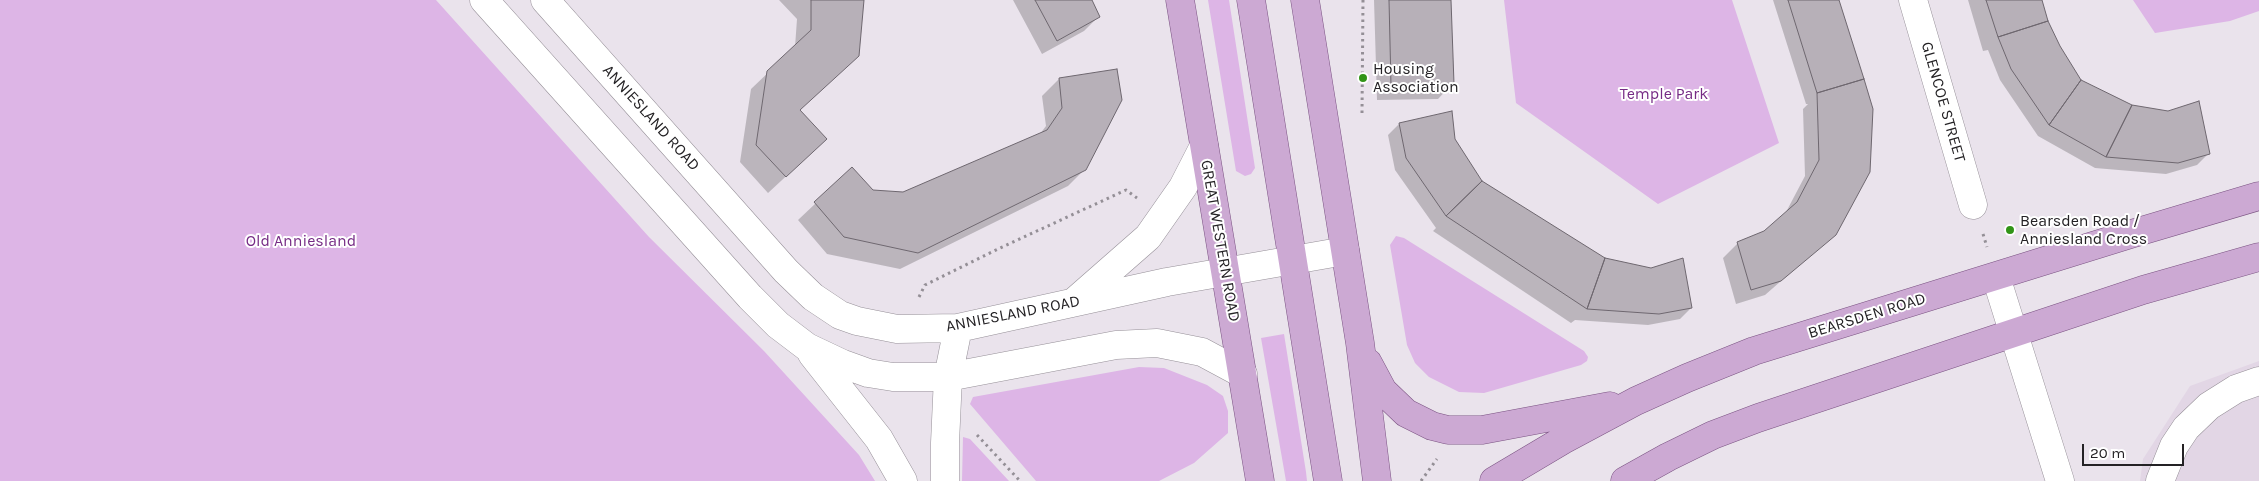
<!DOCTYPE html>
<html>
<head>
<meta charset="utf-8">
<style>
  body { margin:0 }
  #map { position:relative; width:2259px; height:481px; overflow:hidden; background:#eae3ec; font-family:Karla,sans-serif }
  canvas { display:block }
  .scale { position:absolute; left:2082px; top:444px; width:102px; height:22px; box-sizing:border-box; border:2px solid #242225; border-top:0; padding-left:6px; font-size:15px; line-height:18px; white-space:nowrap; color:#242225; -webkit-text-stroke:4px #fff; paint-order:stroke }
</style>
</head>
<body>
<div id="map">
<canvas width="2259" height="481"></canvas>
<div class="scale">20 m</div>
</div>
<script>
const g = document.querySelector('canvas').getContext('2d');
g.lineJoin = 'round';
function paint(path, color) { g.fillStyle = color; g.fill(path, 'evenodd'); }
const shape = rows => new Path2D(rows.map(r => 'M' + r).join(''));
function strokePath(path, color, width, dash) { g.strokeStyle = color; g.lineWidth = width; g.lineCap = dash ? 'butt' : 'round'; g.setLineDash(dash || []); g.stroke(path); }
function drawText(font, color, halo, rows, align = 'center') {
  g.font = font + ' Karla,sans-serif'; g.lineWidth = 4; g.setLineDash([]); g.textBaseline = 'middle'; g.strokeStyle = halo; g.fillStyle = color; for (const [text, x, y, turn = 0] of rows) {
    g.save(); g.translate(x, y); g.rotate((+turn || 0) * Math.PI / 180); g.textAlign = isNaN(turn) ? turn : align; if (halo) g.strokeText(text, 0, 0); g.fillText(text, 0, 0); g.restore();
  }
}
paint(shape([
  [2259,361,2259,481,2140,481,2143,459,2190,386]
]), '#e2d6e5');
paint(shape([
  [0,0,436,0,649,237,764,351,859,455,875,481,0,481],
  [1208,0,1229,0,1255,168,1251,174,1245,176,1236,171],
  [1504,0,1732,0,1779,143,1658,204,1516,103],
  [2133,0,2259,0,2259,11,2230,21,2155,33],
  [1396,236,1404,238,1584,351,1588,357,1587,361,1581,365,1484,393,1459,392,1429,377,1415,363,1407,345,1390,245],
  [1284,334,1306,472,1307,481,1286,481,1261,338],
  [1139,367,1164,368,1207,385,1223,396,1228,411,1228,433,1194,463,1159,481,1036,481,970,404,973,397],
  [963,437,970,439,1009,481,962,481]
]), '#ddb5e6');
paint(shape([
  [779,0,862,0,799,111,808,156,768,193,740,162,751,89,795,47,797,19],
  [1013,0,1091,0,1099,16,1084,31,1042,54],
  [1374,0,1450,0,1452,84,1438,99,1377,100],
  [1773,0,1838,0,1835,234,1765,295,1736,304,1723,258,1738,243,1764,232,1785,214,1805,176,1803,109,1808,104,1806,104],
  [1968,0,2040,0,2047,22,2059,47,2080,81,2132,106,2168,112,2208,154,2197,165,2166,174,2095,168,2038,136,2000,80,1988,50,1983,51],
  [1059,79,1085,169,1068,186,900,269,827,254,798,220,852,169,873,192,903,193,1040,134,1046,126,1042,96],
  [1399,124,1454,139,1481,182,1604,259,1691,308,1680,319,1648,325,1575,320,1571,323,1433,231,1436,228,1395,170,1388,135]
]), '#0003');
const building = shape([
  [811,0,864,0,859,56,800,110,827,139,786,177,756,145,767,71,811,30,811,0],
  [1035,0,1092,0,1100,17,1057,41,1035,0],
  [1389,0,1451,0,1454,84,1391,86,1389,0],
  [1788,0,1839,0,1864,79,1817,93,1788,0],
  [1986,0,2042,0,2048,21,1998,37,1986,0],
  [2048,21,2060,46,2081,80,2049,125,2011,69,1998,37,2048,21],
  [1117,69,1122,100,1086,170,918,253,844,237,814,202,852,167,873,190,903,192,1047,130,1062,108,1059,78,1117,69],
  [1864,79,1873,109,1870,172,1836,235,1781,281,1751,290,1737,242,1764,231,1797,202,1819,160,1817,93,1864,79],
  [2081,80,2132,105,2106,157,2049,125,2081,80],
  [2199,101,2210,154,2178,163,2106,157,2132,105,2168,111,2199,101],
  [1452,111,1455,139,1482,181,1446,216,1406,158,1399,123,1452,111],
  [1482,181,1605,258,1587,309,1446,216,1482,181],
  [1605,258,1651,268,1683,258,1692,308,1659,314,1587,309,1605,258]
]);
paint(building, '#b7b0b8');
strokePath(building, '#6e676f', 1);
const minor = shape([
  [484,0,750,297,778,325,807,347,843,364,868,373,893,377,948,377,1116,345,1157,343,1202,352,1243,374],
  [545,0,786,271,813,297,840,315,857,321,897,329,958,328,1167,282,1345,251],
  [1913,0,1973,205],
  [1996,277,2060,481],
  [1075,301,1148,237,1183,187,1204,146],
  [812,354,879,439,903,481],
  [945,481,945,443,948,377,958,328],
  [2160,481,2174,446,2186,428,2209,406,2236,389,2259,381]
]);
const major = shape([
  [1180,0,1260,481],
  [1251,0,1328,481],
  [1305,0,1360,343,1377,481],
  [1368,363,1383,391,1406,413,1432,426,1448,430,1482,430,1610,406],
  [1494,481,1563,440,1636,401,1687,378,1754,351,2131,234,2259,196],
  [1625,481,1668,457,1713,435,1758,418,2143,290,2259,257]
]);
strokePath(minor, '#969098', 29);
strokePath(major, '#7b5483', 29);
strokePath(shape([
  [1362,113,1363,0],
  [1983,234,1987,247],
  [919,297,925,285,1000,248,1126,190,1137,198],
  [977,435,1020,481],
  [1421,481,1437,459]
]), '#948f96', 3, [2.5, 4]);
strokePath(minor, '#fff', 28);
strokePath(major, '#cca9d3', 28);
for (const [x, y, r, color] of [
  [1363,78,5,"#319417"],
  [2010,230,5,"#319417"]
]) { const dot = new Path2D(); dot.arc(x, y, r, 0, 2 * Math.PI); g.fillStyle = color; g.fill(dot); strokePath(dot, '#fff', 2); }
drawText('16px', '#242225', '#fff', [
  ["Housing",1373,69],
  ["Association",1373,87],
  ["Bearsden Road /",2020,221],
  ["Anniesland Cross",2020,239]
], 'left');
drawText('16px', '#762b85', '#fff', [
  ["Temple Park",1664,94],
  ["Old Anniesland",301,241]
]);
drawText('16px', '#242225', '#fff', [
  ["GLENCOE STREET",1943,102,74],
  ["ANNIESLAND ROAD",651,118,48],
  ["GREAT WESTERN ROAD",1220,241,80],
  ["ANNIESLAND ROAD",1013,314,-11],
  ["BEARSDEN ROAD",1867,316,-17]
]);
</script>
</body>
</html>
